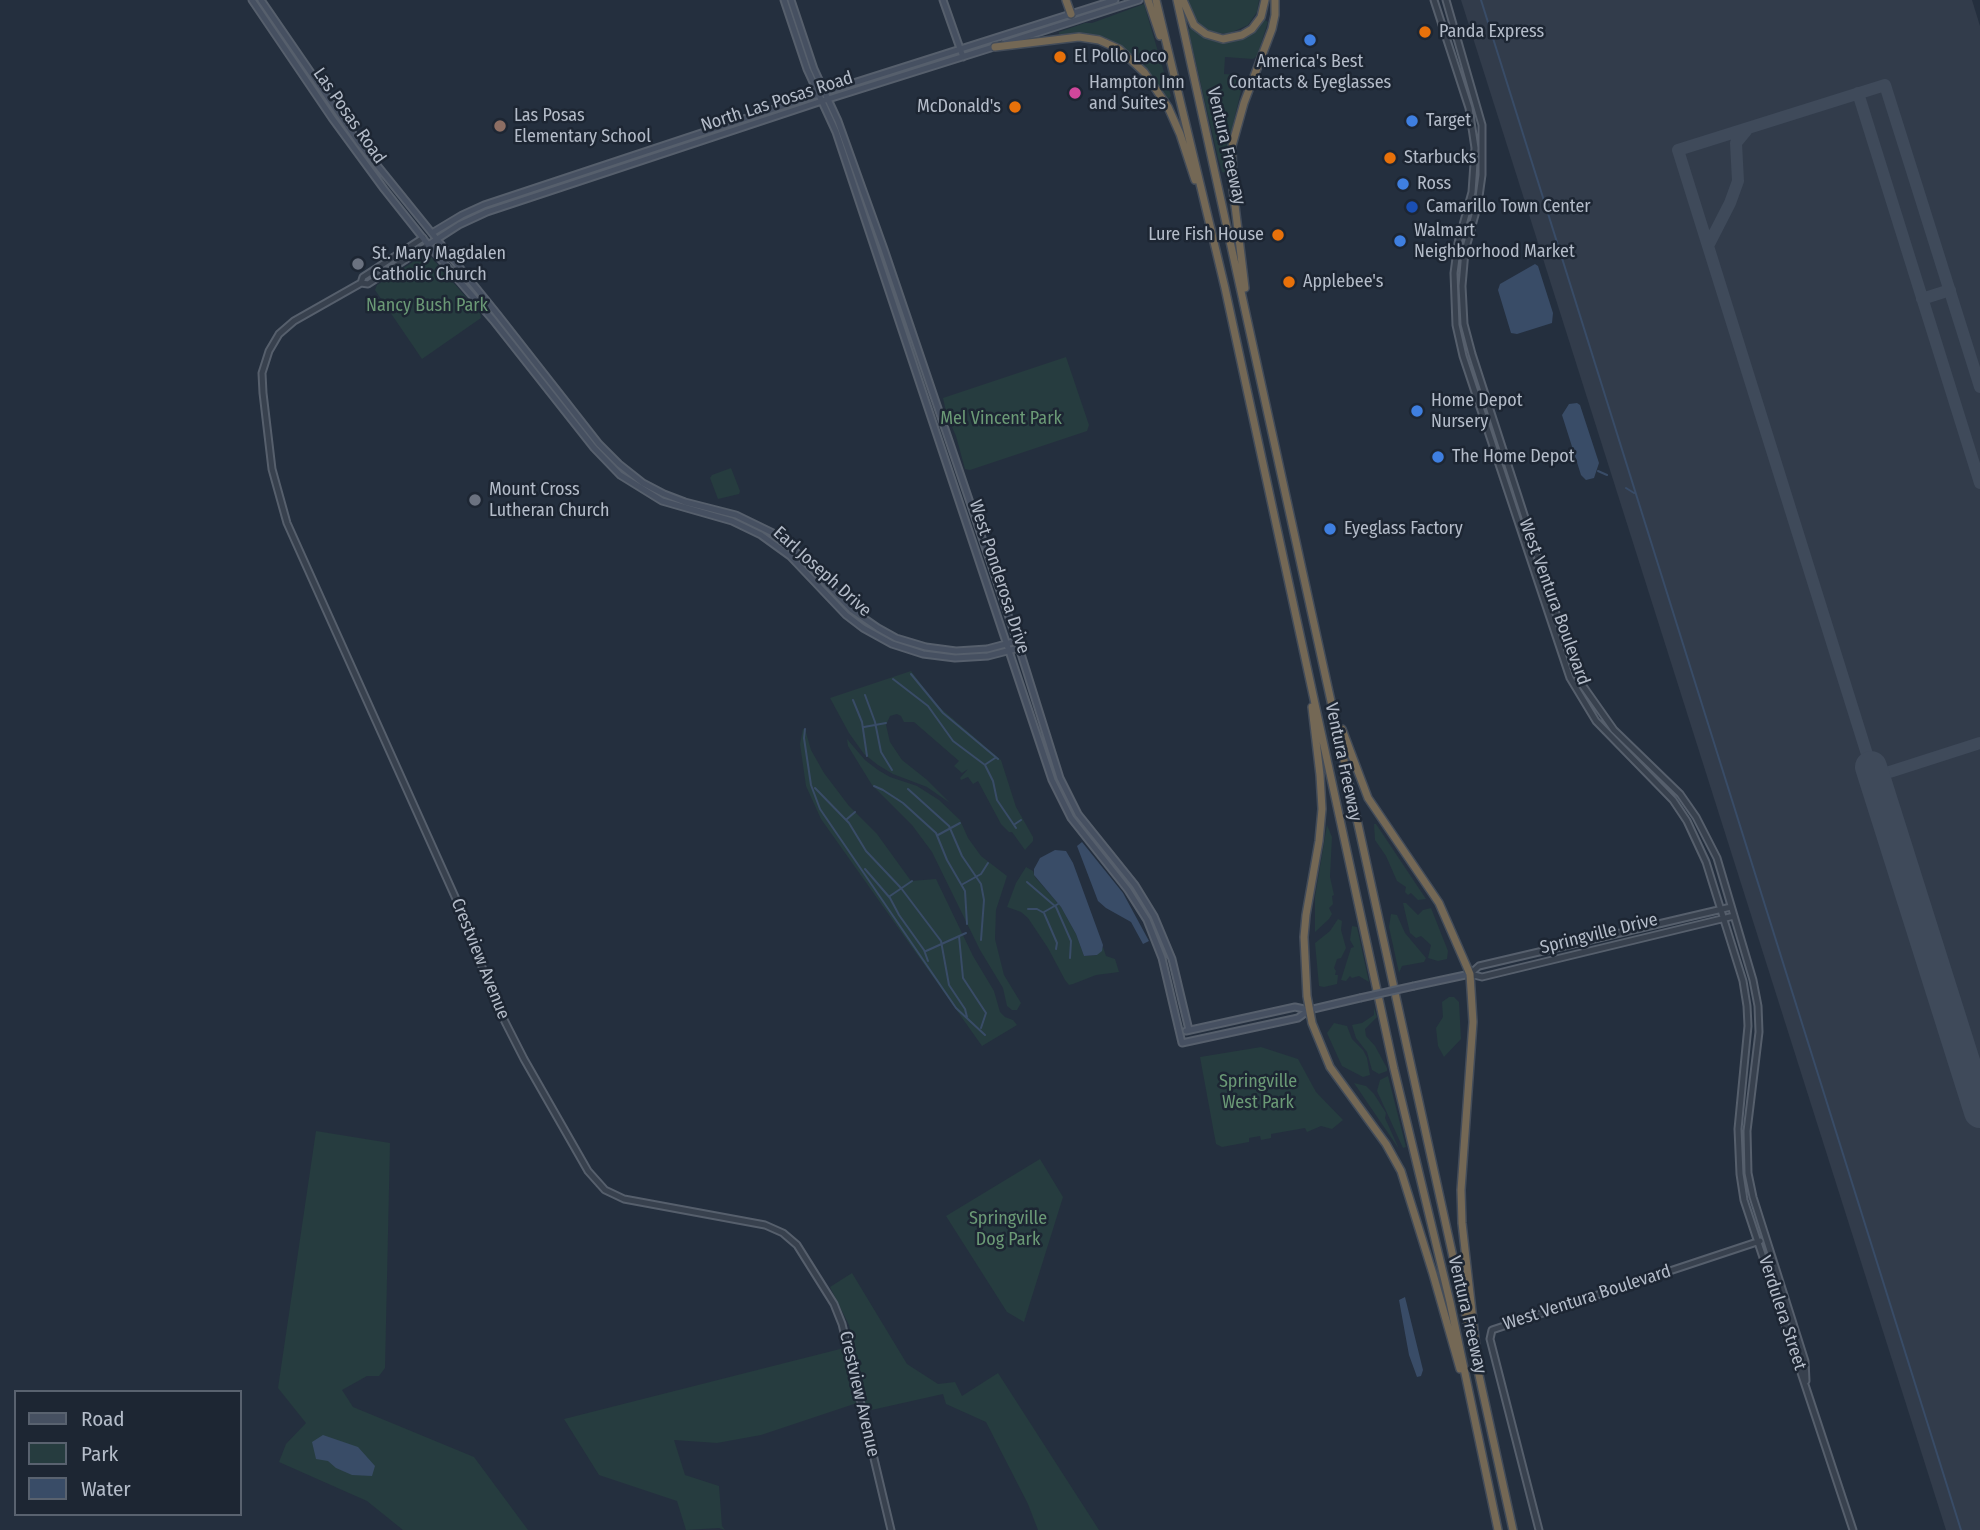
<!DOCTYPE html>
<html>
<head>
<meta charset="utf-8">
<style>
  body { margin:0 }
  #map { position:relative; width:1980px; height:1530px; overflow:hidden; background:#242f3e; font-family:"Fira Sans Condensed",sans-serif }
  canvas { display:block }
  .legend { position:absolute; left:14px; top:1390px; width:228px; height:126px; box-sizing:border-box; background:#1d2633; border:2px solid #59626f; margin:0; padding:9px 12px; list-style:none; font-size:21px; color:#b4bcc9 }
  .legend li { display:flex; align-items:center; gap:14px; height:35px }
  .legend b { width:35px; border:2px solid #59626f }
</style>
</head>
<body>
<div id="map">
<canvas width="1980" height="1530"></canvas>
<ul class="legend">
<li><b style="height:9px;background:#465061"></b>Road</li>
<li><b style="height:19px;background:#263c3f"></b>Park</li>
<li><b style="height:19px;background:#394c67"></b>Water</li>
</ul>
</div>
<script>
const g = document.querySelector('canvas').getContext('2d');
g.lineJoin = 'round';
function paint(path, color) { g.fillStyle = color; g.fill(path, 'evenodd'); }
const shape = rows => new Path2D(rows.map(r => 'M' + r).join(''));
function strokePath(path, color, width, dash) { g.strokeStyle = color; g.lineWidth = width; g.lineCap = dash ? 'butt' : 'round'; g.setLineDash(dash || []); g.stroke(path); }
function drawText(font, color, halo, rows, align = 'center') {
  g.font = font + ' "Fira Sans Condensed",sans-serif'; g.lineWidth = 5; g.setLineDash([]); g.textBaseline = 'middle'; g.strokeStyle = halo; g.fillStyle = color; for (const [text, x, y, turn = 0] of rows) {
    g.save(); g.translate(x, y); g.rotate((+turn || 0) * Math.PI / 180); g.textAlign = isNaN(turn) ? turn : align; if (halo) g.strokeText(text, 0, 0); g.fillText(text, 0, 0); g.restore();
  }
}
paint(shape([
  [1461,0,1972,0,1980,26,1980,1530,1946,1530]
]), '#323c4b');
paint(shape([
  [1186,0,1259,0,1257,12,1248,25,1228,34,1212,32,1198,24],
  [1144,4,1171,96,1168,100,1139,62,1123,48,1096,36,1059,34,1059,32,1085,23,1092,23],
  [1262,18,1268,22,1257,56,1253,59,1225,57,1224,74,1238,75,1241,91,1228,145,1228,172,1225,173,1222,172,1218,158,1188,29,1193,27,1198,31,1237,39],
  [424,255,430,256,480,313,481,318,422,359,375,290,377,285],
  [1066,357,1089,425,1087,431,970,470,965,469,956,436,947,416,943,398],
  [731,468,740,491,739,494,718,499,710,478,712,475],
  [911,671,938,706,1001,760,1016,807,1033,837,1033,841,1025,850,1012,832,1009,832,1001,824,978,781,973,784,968,777,961,780,960,778,968,769,962,773,954,766,959,761,914,722,904,722,901,716,897,714,890,716,886,725,890,742,902,760,926,779,950,803,927,787,893,774,878,765,864,754,849,733,830,698],
  [803,729,805,729,811,750,824,773,849,806,877,834,911,881,936,879,973,956,994,991,1000,1012,1005,1017,1013,1020,1017,1025,982,1046,821,819,806,786,800,744],
  [847,739,865,760,878,770,890,777,917,786,939,800,960,820,968,838,981,856,1007,876,996,910,995,939,1004,975,1021,1003,1017,1010,1012,1010,1007,1006,1003,988,980,950,932,852,912,825,872,785,848,746],
  [1374,824,1376,824,1426,899,1418,900,1411,893,1408,895,1405,892,1406,887,1397,881,1386,856,1375,840],
  [1327,825,1332,837,1330,877,1334,895,1332,896,1333,904,1329,908,1332,914,1329,919,1315,932,1315,897],
  [1026,867,1033,871,1035,877,1061,907,1076,934,1084,956,1097,955,1103,947,1106,956,1115,959,1119,972,1096,975,1073,984,1069,985,1065,980,1048,948,1028,918,1021,912,1007,907,1016,883],
  [1403,903,1406,903,1418,915,1423,910,1431,908,1448,951,1447,959,1438,961,1428,958,1431,945,1421,936,1416,938,1410,933],
  [1391,914,1397,915,1405,933,1426,958,1424,962,1402,966,1399,973,1389,927],
  [1338,919,1342,921,1341,930,1346,948,1341,958,1337,959,1334,968,1336,971,1335,975,1338,975,1337,984,1324,987,1319,986,1315,943,1330,931],
  [1352,926,1357,927,1369,982,1359,976,1352,978,1350,976,1346,981,1341,980,1351,948,1354,947,1350,940],
  [1449,997,1454,997,1459,1002,1461,1039,1444,1057,1438,1046,1436,1028,1443,1017,1442,1002],
  [1374,1008,1377,1017,1365,1029,1366,1036,1375,1046,1387,1068,1387,1071,1379,1074,1372,1070,1367,1052,1356,1038,1352,1025,1362,1023,1374,1015],
  [1334,1023,1347,1026,1352,1039,1363,1050,1367,1058,1370,1075,1363,1077,1342,1066,1327,1033],
  [1261,1047,1298,1059,1316,1092,1343,1120,1332,1129,1321,1126,1307,1132,1305,1128,1271,1134,1271,1138,1261,1140,1260,1136,1249,1138,1249,1142,1222,1147,1216,1144,1200,1057],
  [1388,1076,1406,1147,1403,1148,1377,1091,1380,1080],
  [1354,1083,1366,1086,1374,1094,1386,1113,1385,1118,1399,1149],
  [316,1131,390,1143,385,1368,379,1376,367,1376,342,1390,353,1407,474,1457,528,1530,403,1530,367,1501,279,1462,286,1444,306,1423,278,1388],
  [1040,1159,1063,1197,1024,1322,1007,1312,946,1216],
  [852,1273,907,1364,938,1384,955,1382,962,1396,998,1373,1099,1530,1038,1530,1028,1504,986,1422,946,1404,943,1394,867,1411,849,1325,830,1287],
  [844,1348,857,1403,761,1435,717,1443,674,1440,685,1475,719,1486,722,1526,725,1530,719,1528,686,1530,677,1501,599,1475,564,1419]
]), '#263c3f');
paint(shape([
  [1535,264,1538,266,1553,313,1552,323,1517,334,1511,333,1498,290,1500,284],
  [1577,403,1580,405,1599,463,1594,478,1586,480,1581,475,1562,415,1569,404],
  [1082,842,1123,893,1149,941,1143,944,1131,922,1106,908,1098,901,1077,846],
  [1055,850,1066,851,1073,863,1103,945,1102,951,1097,955,1084,956,1076,934,1061,907,1034,875,1034,869,1040,858],
  [1405,1297,1423,1370,1421,1376,1417,1377,1409,1355,1399,1300],
  [323,1435,358,1447,375,1466,372,1476,352,1475,336,1468,328,1461,316,1459,312,1442]
]), '#394c67');
strokePath(shape([
  [1481,0,1961,1530],
  [1598,471,1607,475],
  [1626,488,1634,493],
  [911,674,943,713,998,759],
  [893,679,928,706,953,741,985,765,993,781,997,800,1016,828],
  [865,695,875,722,881,752,892,770],
  [853,700,862,722,867,756],
  [864,727,886,723],
  [805,729,804,738,811,785,820,809,956,1008,985,1035],
  [986,764,995,758],
  [874,786,883,790,903,803,936,833,947,860,965,891,967,924],
  [815,788,849,823,866,851,901,888,941,941,949,985,965,1009,967,1017],
  [908,789,949,826,962,856,981,884,984,900,981,940],
  [847,819,855,812],
  [1015,824,1021,820],
  [938,835,960,823],
  [865,869,890,898,899,915,924,950,928,961],
  [1027,882,1056,907,1071,941,1070,958],
  [963,884,981,874,988,863],
  [890,896,912,881],
  [1028,909,1037,909,1044,913,1057,943,1056,949],
  [1044,912,1058,904],
  [959,936,963,978,986,1013,981,1028],
  [926,951,966,933]
]), '#394c67', 2);
strokePath(shape([
  [1858,93,1980,483],
  [1708,246,1730,203,1738,181,1736,143,1746,131],
  [1922,299,1950,290],
  [1871,767,1678,150,1885,85,1980,387],
  [1874,777,1980,743]
]), '#3f4a5a', 12);
strokePath(shape([
  [1871,767,1980,1112]
]), '#3f4a5a', 32);
const tertiary = shape([
  [1434,0,1469,108,1475,148,1472,192,1458,243,1454,273,1456,325,1463,356,1570,678,1596,721,1673,800,1687,821,1706,862,1743,981,1747,1006,1748,1026,1738,1129,1740,1174,1744,1200,1853,1530],
  [1446,0,1482,125,1482,175,1478,204,1465,251,1462,286,1464,324,1472,354,1571,660,1583,686,1614,730,1680,794,1696,817,1717,858,1753,980,1758,1006,1759,1032,1747,1131,1748,1173,1753,1197,1805,1361,1806,1381],
  [428,245,368,284,361,283,294,321,279,334,269,351,262,373,263,393,272,469,287,523,456,899,497,1006,524,1059,588,1171,605,1190,624,1199,765,1225,783,1233,797,1245,834,1304,842,1324,891,1530],
  [361,283,363,277,423,238],
  [1470,974,1482,977,1734,916],
  [1470,974,1479,966,1731,907],
  [1539,1530,1490,1339,1492,1330,1760,1241]
]);
const secondary = shape([
  [252,0,332,118,384,189,430,247,493,320,594,448,620,475,662,501,732,521,761,535,790,556,846,615,863,628,892,644,923,654,955,658,988,656,1019,648],
  [261,0,360,144,498,315,599,444,619,464,643,483,664,494,685,502,736,515,773,533,789,545,852,610,878,628,896,638,926,647,956,651,987,649,1017,641],
  [784,0,807,69,836,132,1052,780,1071,818,1128,890,1147,920,1162,958,1182,1043,1298,1018,1309,1010],
  [791,0,814,69,838,121,884,249,1017,641,1060,778,1078,814,1135,885,1154,916,1172,959,1189,1030],
  [943,0,963,57],
  [1006,43,1139,0],
  [432,233,462,215,484,205,825,92,1115,0],
  [428,245,459,225,487,212,822,101,997,46],
  [1414,986,1470,974],
  [1186,1031,1295,1007,1309,1010,1360,998]
]);
const motorway = shape([
  [1066,0,1071,14],
  [1148,0,1160,36],
  [1156,0,1225,288,1394,1069,1450,1302,1498,1530],
  [1177,0,1513,1530],
  [1183,0,1194,25,1206,34,1223,39,1242,35,1252,29,1261,17,1265,0],
  [995,47,1079,37,1099,40,1119,49,1144,72,1168,107,1180,134,1195,180],
  [1245,288,1233,189,1232,146,1244,103,1272,29,1275,15,1275,0],
  [1312,707,1320,775,1322,809,1319,841,1306,915,1304,937,1307,996,1312,1023,1330,1067,1386,1144,1401,1171,1433,1274,1460,1369],
  [1342,729,1368,798,1439,903,1470,974,1473,1022,1461,1190,1462,1223,1476,1347]
]);
strokePath(tertiary, '#565f6c', 9);
strokePath(secondary, '#565f6c', 9);
strokePath(motorway, '#434c59', 10);
strokePath(tertiary, '#38414e', 5);
strokePath(secondary, '#465061', 5);
strokePath(motorway, '#746855', 7);
const secondaryBridge = shape([
  [1360,998,1414,986]
]);
strokePath(secondaryBridge, '#565f6c', 9, []);
strokePath(secondaryBridge, '#465061', 5);
for (const [x, y, r, color] of [
  [1425,32,7,"#e8710a"],
  [1310,40,7,"#3f7fe0"],
  [1060,57,7,"#e8710a"],
  [1075,93,7,"#d1479c"],
  [1015,107,7,"#e8710a"],
  [1412,121,7,"#3f7fe0"],
  [500,126,7,"#8d6e63"],
  [1390,158,7,"#e8710a"],
  [1403,184,7,"#3f7fe0"],
  [1412,207,7,"#1a4fb4"],
  [1278,235,7,"#e8710a"],
  [1400,241,7,"#3f7fe0"],
  [358,264,7,"#6b7280"],
  [1289,282,7,"#e8710a"],
  [1417,411,7,"#3f7fe0"],
  [1438,457,7,"#3f7fe0"],
  [475,500,7,"#6b7280"],
  [1330,529,7,"#3f7fe0"]
]) { const dot = new Path2D(); dot.arc(x, y, r, 0, 2 * Math.PI); g.fillStyle = color; g.fill(dot); strokePath(dot, '#1d2633', 2.5); }
drawText('18px', '#b4bcc9', '#1d2633', [
  ["Panda Express",1439,32],
  ["El Pollo Loco",1074,57],
  ["America's Best",1310,62,"center"],
  ["Contacts & Eyeglasses",1310,83,"center"],
  ["Hampton Inn",1089,83],
  ["and Suites",1089,104],
  ["McDonald's",1001,107,"right"],
  ["Las Posas",514,116],
  ["Elementary School",514,137],
  ["Target",1426,121],
  ["Starbucks",1404,158],
  ["Ross",1417,184],
  ["Camarillo Town Center",1426,207],
  ["Walmart",1414,231],
  ["Neighborhood Market",1414,252],
  ["Lure Fish House",1264,235,"right"],
  ["St. Mary Magdalen",372,254],
  ["Catholic Church",372,275],
  ["Applebee's",1303,282],
  ["Home Depot",1431,401],
  ["Nursery",1431,422],
  ["The Home Depot",1452,457],
  ["Mount Cross",489,490],
  ["Lutheran Church",489,511],
  ["Eyeglass Factory",1344,529]
], 'left');
drawText('18px', '#b4bcc9', '#1d2633', [
  ["North Las Posas Road",777,102,-18],
  ["Las Posas Road",349,116,55],
  ["Ventura Freeway",1226,146,77],
  ["Earl Joseph Drive",822,572,42],
  ["West Ponderosa Drive",999,577,72],
  ["West Ventura Boulevard",1554,602,70],
  ["Ventura Freeway",1343,762,78],
  ["Springville Drive",1599,934,-14],
  ["Crestview Avenue",480,959,68],
  ["West Ventura Boulevard",1587,1298,-18],
  ["Verdulera Street",1782,1313,72],
  ["Ventura Freeway",1467,1315,77],
  ["Crestview Avenue",859,1394,77]
]);
drawText('18px', '#6b9a76', '#1d2633', [
  ["Nancy Bush Park",427,306],
  ["Mel Vincent Park",1001,419],
  ["Springville",1258,1082],
  ["West Park",1258,1103],
  ["Springville",1008,1219],
  ["Dog Park",1008,1240]
]);
</script>
</body>
</html>
